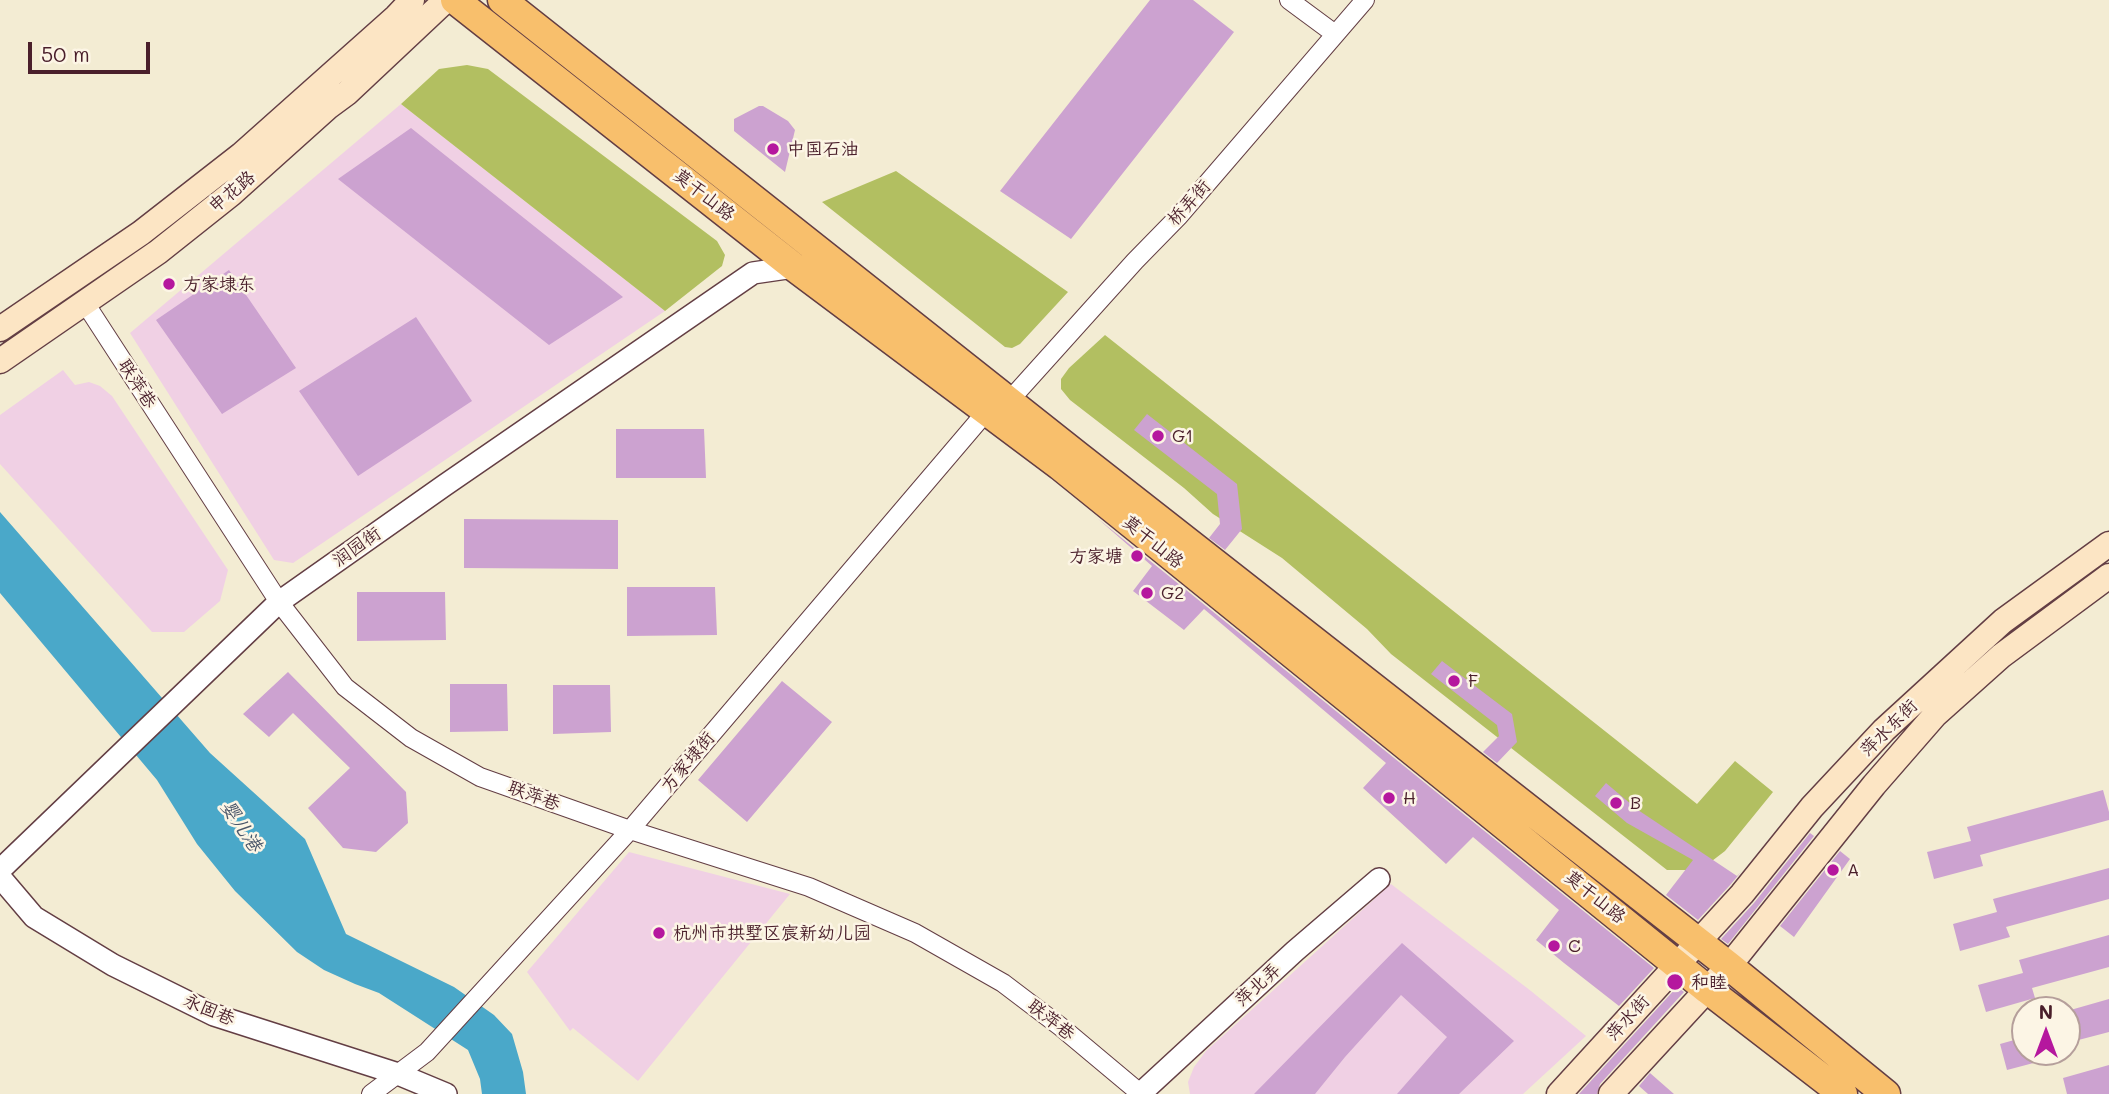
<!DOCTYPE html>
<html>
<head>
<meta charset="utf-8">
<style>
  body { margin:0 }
  #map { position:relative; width:2109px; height:1094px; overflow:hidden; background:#f3ecd3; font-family:Mali,sans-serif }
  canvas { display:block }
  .north { position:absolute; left:2011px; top:996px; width:70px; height:70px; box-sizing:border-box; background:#fcf5e5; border:2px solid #b59f9b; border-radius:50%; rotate:0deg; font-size:19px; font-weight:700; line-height:28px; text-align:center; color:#4a1f2b }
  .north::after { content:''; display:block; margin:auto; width:24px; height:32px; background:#b5179e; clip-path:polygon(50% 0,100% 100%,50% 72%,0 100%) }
  .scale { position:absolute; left:28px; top:42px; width:122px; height:32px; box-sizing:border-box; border:4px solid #4a1f2b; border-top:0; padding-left:9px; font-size:21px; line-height:24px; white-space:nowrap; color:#4a1f2b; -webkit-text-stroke:5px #fcf5e5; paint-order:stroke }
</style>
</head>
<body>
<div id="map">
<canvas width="2109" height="1094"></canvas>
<div class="north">N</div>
<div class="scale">50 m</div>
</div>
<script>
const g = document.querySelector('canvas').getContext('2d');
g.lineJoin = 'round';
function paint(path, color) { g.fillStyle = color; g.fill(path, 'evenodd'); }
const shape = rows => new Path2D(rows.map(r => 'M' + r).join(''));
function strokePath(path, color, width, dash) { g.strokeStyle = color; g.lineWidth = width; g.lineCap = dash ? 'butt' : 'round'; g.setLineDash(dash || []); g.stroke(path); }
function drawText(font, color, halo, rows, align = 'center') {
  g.font = font + ' Mali,"LXGW WenKai TC",sans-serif'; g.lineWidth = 5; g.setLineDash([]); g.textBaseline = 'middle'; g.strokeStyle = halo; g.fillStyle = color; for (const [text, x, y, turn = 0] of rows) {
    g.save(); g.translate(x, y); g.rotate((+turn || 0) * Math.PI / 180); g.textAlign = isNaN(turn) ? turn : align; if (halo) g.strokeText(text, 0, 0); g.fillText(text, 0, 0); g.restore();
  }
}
paint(shape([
  [401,104,665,311,293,563,274,560,130,333],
  [63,370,75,385,89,382,100,386,112,396,228,570,220,601,184,632,152,632,0,464,0,415],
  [629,852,790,894,638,1081,573,1028,570,1031,527,972],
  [1391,884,1531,991,1586,1036,1523,1094,1190,1094,1188,1082,1194,1067,1206,1051]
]), '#f0d0e4');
paint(shape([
  [467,65,488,69,717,241,725,255,722,266,665,311,401,104,439,69],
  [896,171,1068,292,1020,344,1012,348,1005,347,822,202],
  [1105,335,1697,804,1735,761,1773,792,1725,851,1708,864,1692,870,1667,870,1391,654,1367,629,1282,558,1213,514,1184,488,1070,400,1061,389,1061,379,1069,368]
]), '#b2bf61');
paint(shape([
  [0,512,210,753,305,839,346,934,454,987,494,1015,512,1034,523,1072,526,1094,482,1094,480,1079,468,1050,379,993,355,984,324,970,297,952,235,891,197,844,157,780,0,593]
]), '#4aa8c9');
paint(shape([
  [1150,0,1193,0,1234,32,1071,239,1000,191],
  [759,106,763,106,788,121,795,130,785,172,734,131,734,119],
  [411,128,623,297,549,345,338,179],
  [229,270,296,368,222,414,156,320],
  [416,317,472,401,358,476,299,391],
  [1147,414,1237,484,1242,529,1225,550,1209,538,1220,524,1217,494,1134,430],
  [616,429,704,429,706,478,616,478],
  [1097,518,1654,968,1619,1006,1564,963,1536,940,1559,910,1473,837,1446,864,1363,788,1386,763,1204,609,1184,630,1133,591,1152,566],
  [464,519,618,520,618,569,464,568],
  [627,587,715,587,717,635,627,636],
  [357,592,445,592,446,640,357,641],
  [1442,661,1512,714,1517,742,1497,763,1483,752,1499,736,1497,725,1431,674],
  [288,672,406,792,408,823,376,852,343,848,308,808,350,768,293,713,269,737,243,714],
  [782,681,832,722,747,822,698,780],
  [450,684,507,684,508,731,450,732],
  [553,685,610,685,611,732,553,734],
  [1606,783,1638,810,1737,876,1741,872,1731,884,1698,920,1666,895,1693,860,1627,823,1595,796],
  [2103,790,2109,812,2109,820,1980,855,1983,866,1934,879,1927,852,1971,841,1967,827],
  [1810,833,1814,836,1728,944,1721,939,1754,903],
  [1840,851,1850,859,1794,937,1780,926],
  [2109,868,2109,899,2006,927,2010,937,1960,951,1953,924,1997,912,1993,899],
  [2109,935,2109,967,2032,988,2035,998,1986,1012,1978,985,2023,973,2019,960],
  [1402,943,1514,1041,1459,1094,1397,1094,1447,1037,1401,995,1345,1057,1315,1094,1254,1094],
  [1677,987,1684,992,1600,1084,1597,1094,1579,1094],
  [2109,999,2109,1032,2067,1043,2067,1011],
  [2025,1037,2025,1052,2060,1052,2060,1056,2007,1070,2000,1044],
  [2109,1065,2109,1094,2067,1094,2063,1078],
  [1650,1073,1674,1094,1648,1094,1639,1086]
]), '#cca2d0');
const minor = shape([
  [1289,0,1335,34],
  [85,303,279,602,345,687,411,738,480,777,630,830,809,887,915,933,1003,983,1061,1027,1141,1094],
  [1009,401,1135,261,1179,216,1365,0],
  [371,1094,427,1052,630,830,986,412]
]);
const tertiary = shape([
  [0,870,279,602,445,485,753,273,794,267],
  [0,877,34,917,113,965,214,1015,398,1074,446,1094],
  [1140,1094,1295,951,1379,879]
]);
const secondary = shape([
  [0,329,141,233,241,155,396,17,412,0],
  [0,361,158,252,231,194,328,107,347,93,446,0],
  [1559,1094,1742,894,1812,807,1884,730,2003,621,2109,544],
  [1611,1094,1729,966,1874,785,1935,715,2001,656,2109,576]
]);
const primary = shape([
  [455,0,794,267,1060,466,1708,990,1843,1094],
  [502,0,1078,456,1729,966,1886,1094]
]);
strokePath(minor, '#633e44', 20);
strokePath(tertiary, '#633e44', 24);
strokePath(secondary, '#633e44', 27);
strokePath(primary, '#633e44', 31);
strokePath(minor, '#fff', 18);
strokePath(tertiary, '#fff', 21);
strokePath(secondary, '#fce5c4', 24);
strokePath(primary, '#f8bf6c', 28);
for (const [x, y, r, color] of [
  [773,149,7,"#b5179e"],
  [169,284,7,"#b5179e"],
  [1158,436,7,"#b5179e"],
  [1137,556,7,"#b5179e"],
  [1147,593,7,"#b5179e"],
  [1454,681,7,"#b5179e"],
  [1389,798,7,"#b5179e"],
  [1616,803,7,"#b5179e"],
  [1833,870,7,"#b5179e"],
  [659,933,7,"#b5179e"],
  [1554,946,7,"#b5179e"],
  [1675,982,9,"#b5179e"]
]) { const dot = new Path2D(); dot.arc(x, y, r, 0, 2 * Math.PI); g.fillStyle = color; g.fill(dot); strokePath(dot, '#fcf5e5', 2.5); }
drawText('18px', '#4a1f2b', '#fcf5e5', [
  ["中国石油",787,149],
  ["方家埭东",183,284],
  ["G1",1172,436],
  ["方家塘",1123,556,"right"],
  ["G2",1161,593],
  ["F",1468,681],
  ["H",1403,798],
  ["B",1630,803],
  ["A",1847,870],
  ["杭州市拱墅区宸新幼儿园",673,933],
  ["C",1568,946],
  ["和睦",1691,982]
], 'left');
drawText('18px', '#4a1f2b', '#fcf5e5', [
  ["申花路",232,192,-40],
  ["莫干山路",704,195,38],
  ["桥弄街",1189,203,-48],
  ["联萍巷",137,384,57],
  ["莫干山路",1153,542,39],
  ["润园街",357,547,-35],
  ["萍水东街",1889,728,-45],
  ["方家埭街",688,762,-50],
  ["联萍巷",534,796,20],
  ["莫干山路",1595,897,39],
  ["萍北弄",1258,985,-42],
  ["永固巷",209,1010,23],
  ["萍水街",1628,1018,-48],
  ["联萍巷",1051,1020,38]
]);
drawText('italic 19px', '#4a566a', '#fcf5e5', [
  ["婴儿港",241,826,56]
]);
</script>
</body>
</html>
